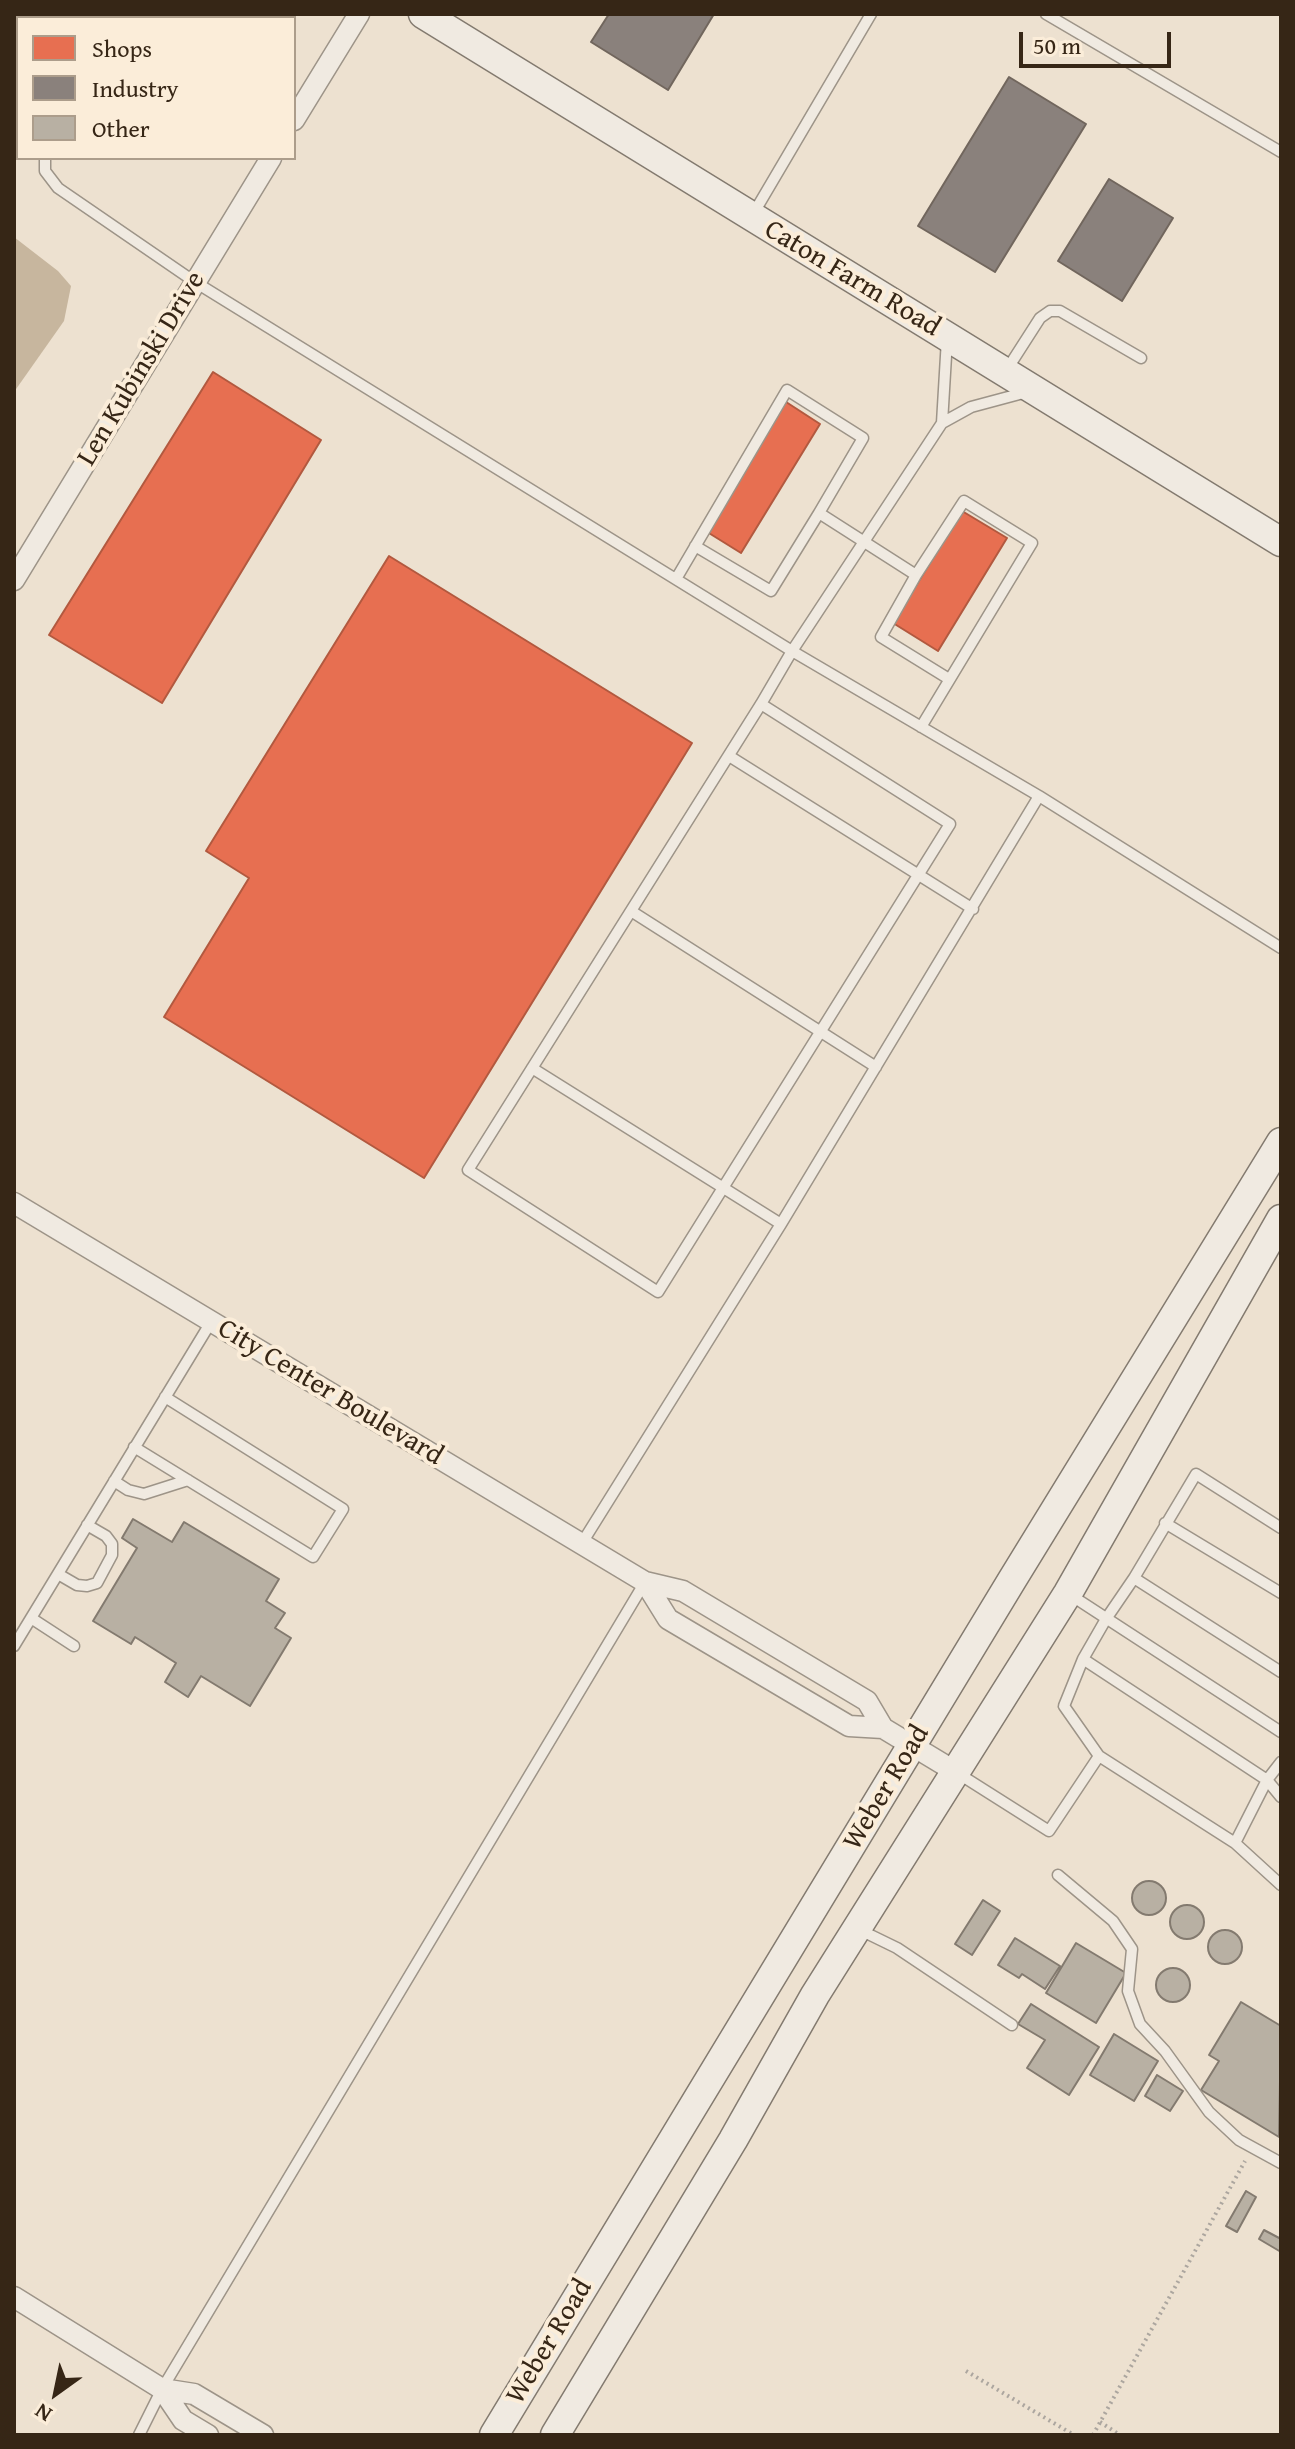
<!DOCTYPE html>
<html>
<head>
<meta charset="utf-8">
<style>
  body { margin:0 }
  #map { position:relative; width:1295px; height:2449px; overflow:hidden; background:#ede1d0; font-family:"Gentium Book Plus",serif }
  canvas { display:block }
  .frame { position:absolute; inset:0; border:16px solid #362616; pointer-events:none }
  .legend { position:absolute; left:16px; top:16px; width:280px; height:144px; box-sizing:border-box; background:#fbedd9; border:2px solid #ac9d8b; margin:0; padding:10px 14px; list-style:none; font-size:24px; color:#362616 }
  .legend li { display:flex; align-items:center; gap:16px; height:40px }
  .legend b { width:40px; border:2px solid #ac9d8b }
  .north { position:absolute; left:16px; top:2353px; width:80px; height:80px; -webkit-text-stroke:6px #fbedd9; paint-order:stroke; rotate:213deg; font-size:22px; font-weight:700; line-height:32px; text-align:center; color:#362616 }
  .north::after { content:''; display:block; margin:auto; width:28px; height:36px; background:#362616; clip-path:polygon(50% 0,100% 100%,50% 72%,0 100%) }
  .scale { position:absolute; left:1019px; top:32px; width:152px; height:36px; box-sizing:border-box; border:4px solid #362616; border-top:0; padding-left:10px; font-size:24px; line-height:28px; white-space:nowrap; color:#362616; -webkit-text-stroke:6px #fbedd9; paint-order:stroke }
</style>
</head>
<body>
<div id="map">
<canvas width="1295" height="2449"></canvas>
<div class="frame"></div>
<ul class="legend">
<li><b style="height:22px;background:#e76f51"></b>Shops</li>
<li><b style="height:22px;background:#8a817c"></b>Industry</li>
<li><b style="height:22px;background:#b8b0a3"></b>Other</li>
</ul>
<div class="north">N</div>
<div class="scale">50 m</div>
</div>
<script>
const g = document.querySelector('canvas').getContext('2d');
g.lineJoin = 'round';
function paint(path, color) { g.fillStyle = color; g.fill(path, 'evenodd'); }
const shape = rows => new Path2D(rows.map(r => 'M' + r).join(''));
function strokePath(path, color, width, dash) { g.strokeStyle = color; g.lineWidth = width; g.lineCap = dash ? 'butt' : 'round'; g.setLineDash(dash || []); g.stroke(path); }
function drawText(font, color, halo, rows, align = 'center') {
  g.font = font + ' "Gentium Book Plus",serif'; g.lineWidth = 8; g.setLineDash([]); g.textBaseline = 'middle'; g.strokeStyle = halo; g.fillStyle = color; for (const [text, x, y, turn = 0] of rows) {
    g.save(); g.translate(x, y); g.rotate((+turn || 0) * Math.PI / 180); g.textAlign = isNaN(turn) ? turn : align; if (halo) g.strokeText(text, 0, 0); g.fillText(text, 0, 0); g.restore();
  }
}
paint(shape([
  [14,237,58,271,71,286,64,321,14,392]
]), '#c7b69e');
const shops = shape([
  [14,14,132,14,138,18,18,18,18,50,14,48,14,14],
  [213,372,321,440,162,703,49,635,213,372],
  [783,400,820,424,741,553,704,530,783,400],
  [962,511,1007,538,938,651,893,623,962,511],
  [389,556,692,743,424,1178,164,1017,249,878,206,851,389,556]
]);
paint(shops, '#e76f51');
strokePath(shops, '#b2593f', 2);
const industry = shape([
  [609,14,714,14,668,90,591,42,609,14],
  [1009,77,1086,124,995,272,918,226,1009,77],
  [1109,179,1173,218,1122,301,1058,261,1109,179]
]);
paint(industry, '#8a817c');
strokePath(industry, '#71665d', 2);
const building = shape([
  [133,1519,172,1542,184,1522,279,1579,266,1601,285,1613,275,1628,291,1638,250,1706,201,1676,188,1697,165,1682,176,1663,135,1637,131,1644,93,1621,137,1548,122,1538,133,1519],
  '1132 1898a17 17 0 1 1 34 0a17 17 0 1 1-34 0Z',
  [983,1900,1000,1911,972,1955,955,1944,983,1900],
  '1170 1922a17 17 0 1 1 34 0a17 17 0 1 1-34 0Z',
  '1208 1947a17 17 0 1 1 34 0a17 17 0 1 1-34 0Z',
  [1015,1938,1060,1966,1045,1989,1022,1974,1019,1978,998,1965,1015,1938],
  [1076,1943,1126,1973,1096,2023,1046,1993,1076,1943],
  '1156 1985a17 17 0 1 1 34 0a17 17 0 1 1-34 0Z',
  [1241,2002,1281,2026,1279,2137,1201,2090,1219,2061,1209,2055,1241,2002],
  [1031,2004,1099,2047,1069,2095,1027,2068,1045,2040,1018,2024,1031,2004],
  [1114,2034,1158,2061,1134,2101,1090,2075,1114,2034],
  [1157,2075,1183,2091,1170,2111,1145,2096,1157,2075],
  [1246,2191,1256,2197,1237,2232,1226,2226,1246,2191],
  [1264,2230,1281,2239,1281,2252,1259,2239,1264,2230]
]);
paint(building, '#b8b0a3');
strokePath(building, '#837a6f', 2);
const lane = shape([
  [1046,14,1281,152],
  [45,158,45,171,58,188,195,282,792,651,1039,796,1281,948],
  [752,216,871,14],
  [947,339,942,423,971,407,1027,392],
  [1006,371,1040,318,1050,311,1060,311,1141,358],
  [695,546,771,591,819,513],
  [916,575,881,637,949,679],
  [676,579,787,390,863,438,819,513,916,575,964,501,1032,543,921,727],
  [761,704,950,824,658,1292,468,1170,761,704,792,651,942,423],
  [729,756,973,909],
  [631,911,876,1067],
  [532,1068,781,1224],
  [134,1447,313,1557,343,1509,165,1397],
  [114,1481,128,1490,144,1494,188,1480],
  [1165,1523,1281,1593],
  [582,1543,781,1224,1039,796],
  [58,1574,77,1585,87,1586,97,1583,112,1555,112,1544,106,1536,87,1525],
  [1134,1578,1196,1474,1281,1528],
  [1069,1594,1281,1732],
  [31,1618,74,1646],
  [14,1646,211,1322],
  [1083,1659,1267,1780,1281,1797],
  [1281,1672,1134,1578,1106,1619,1083,1659,1064,1706,1099,1756,1235,1843,1267,1780,1281,1762],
  [959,1774,1049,1831,1099,1756],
  [1235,1843,1281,1885],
  [1058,1875,1113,1921,1132,1949,1128,1991,1140,2024,1165,2051,1209,2112,1239,2140,1281,2163],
  [858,1929,897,1948,1012,2025],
  [139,2435,162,2389,645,1582]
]);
const street = shape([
  [294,120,359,14],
  [14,580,271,158],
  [14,1203,645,1582,683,1591,867,1701,883,1728],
  [645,1582,668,1619,849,1726,883,1728,956,1772],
  [14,2297,162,2389,194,2394,263,2435],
  [162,2389,183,2420,208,2435]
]);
const secondary = shape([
  [423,14,1281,542],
  [494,2435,1012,1580,1281,1142],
  [555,2435,733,2140,815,1995,1068,1593,1281,1219]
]);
strokePath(lane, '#9d9488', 13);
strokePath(street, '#9d9488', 23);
strokePath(secondary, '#837a6f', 31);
strokePath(shape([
  [966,2371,1074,2435],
  [1100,2422,1120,2435],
  [1093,2435,1245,2161]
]), '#aca69f', 4, [2, 4]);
strokePath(lane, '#f0eae1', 10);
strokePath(street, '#f0eae1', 20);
strokePath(secondary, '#f0eae1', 28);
drawText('28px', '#362616', '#fbedd9', [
  ["Caton Farm Road",852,279,31],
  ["Len Kubinski Drive",142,369,-59],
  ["City Center Boulevard",330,1393,31],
  ["Weber Road",887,1788,-59],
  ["Weber Road",550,2342,-59]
]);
</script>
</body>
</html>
